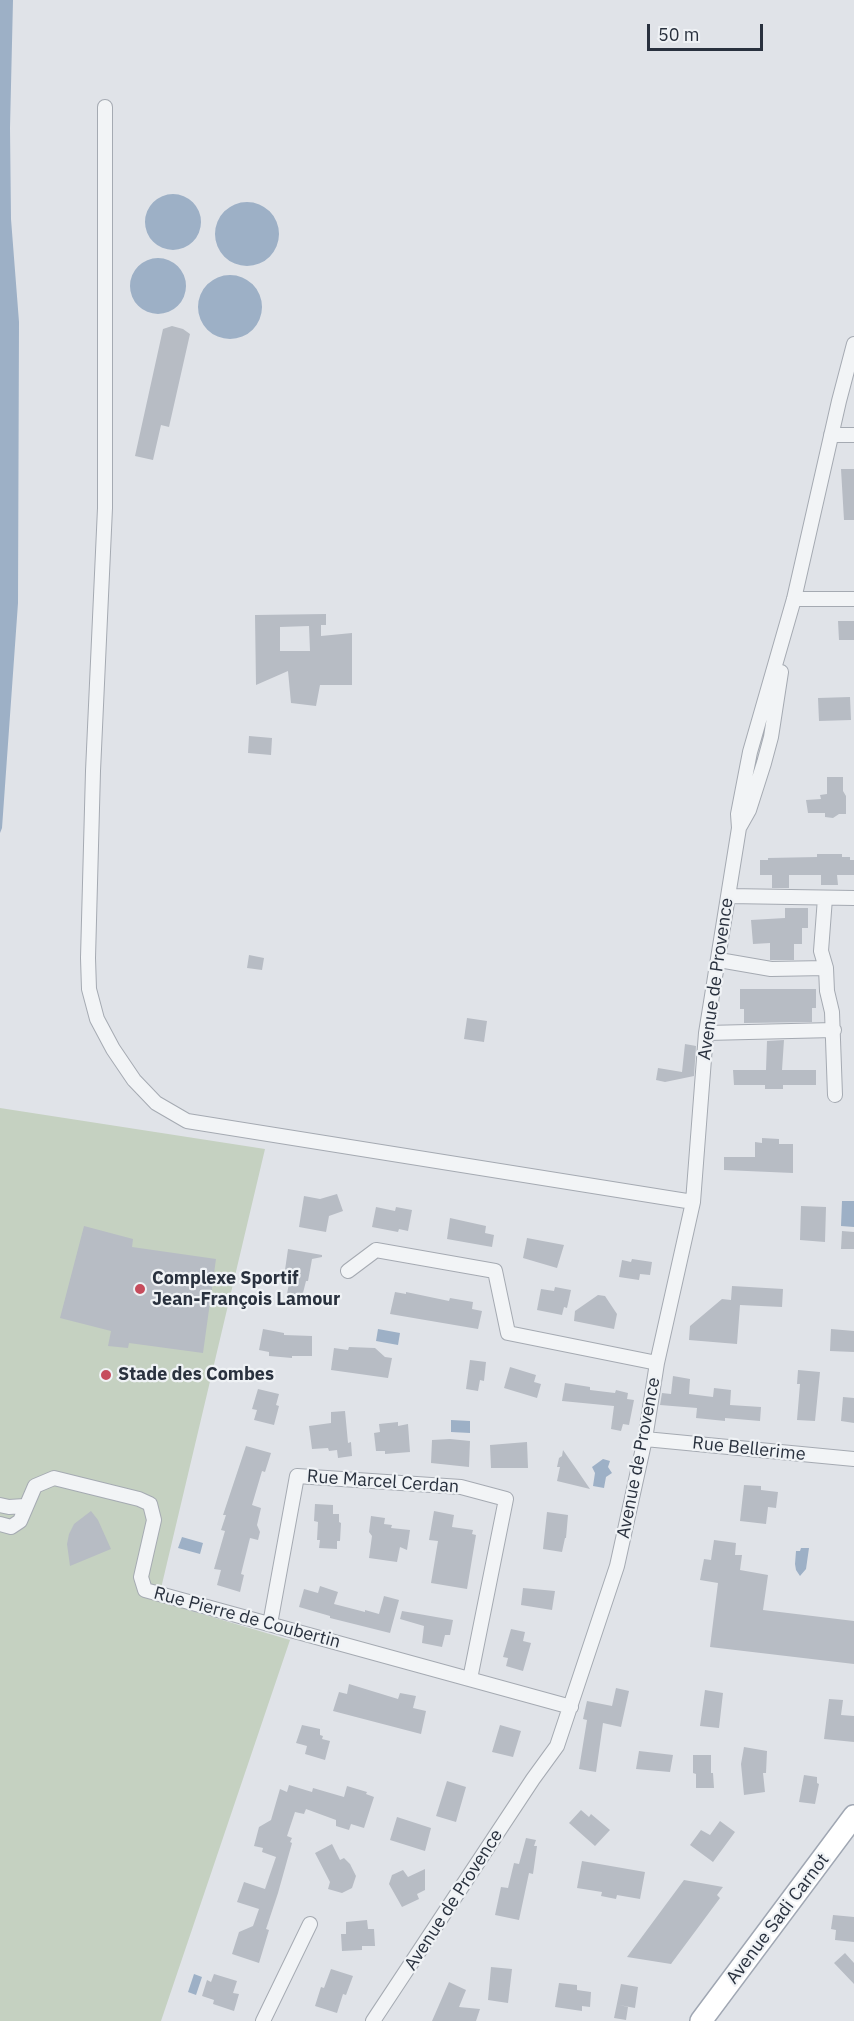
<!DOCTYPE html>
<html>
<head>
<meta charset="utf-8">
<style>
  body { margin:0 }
  #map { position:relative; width:854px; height:2021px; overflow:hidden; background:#e0e3e8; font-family:"IBM Plex Sans",sans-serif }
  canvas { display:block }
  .scale { position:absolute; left:647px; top:24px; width:116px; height:27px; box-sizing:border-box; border:3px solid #29313e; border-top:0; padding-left:8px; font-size:18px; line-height:21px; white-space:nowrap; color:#29313e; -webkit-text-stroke:4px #eff2f5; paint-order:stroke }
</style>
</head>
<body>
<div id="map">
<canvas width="854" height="2021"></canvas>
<div class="scale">50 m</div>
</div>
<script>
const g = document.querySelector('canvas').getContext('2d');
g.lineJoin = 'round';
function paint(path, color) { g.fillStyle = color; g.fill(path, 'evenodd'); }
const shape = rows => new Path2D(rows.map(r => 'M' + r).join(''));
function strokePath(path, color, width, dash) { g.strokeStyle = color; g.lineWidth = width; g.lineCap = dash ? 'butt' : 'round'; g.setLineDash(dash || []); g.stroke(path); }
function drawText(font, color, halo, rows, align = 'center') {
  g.font = font + ' "IBM Plex Sans",sans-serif'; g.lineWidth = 4.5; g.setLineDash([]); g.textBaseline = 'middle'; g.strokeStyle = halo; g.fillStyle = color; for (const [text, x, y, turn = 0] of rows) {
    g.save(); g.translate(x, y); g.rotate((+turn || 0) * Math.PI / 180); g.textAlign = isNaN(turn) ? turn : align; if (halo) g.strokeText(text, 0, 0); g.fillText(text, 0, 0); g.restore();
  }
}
paint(shape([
  [0,1108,265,1149,158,1601,290,1640,161,2021,0,2021]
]), '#c5d1c1');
paint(shape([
  [0,0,13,0,10,128,11,219,19,322,18,603,2,828,0,833],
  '145 222a28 28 0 1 1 56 0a28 28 0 1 1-56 0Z',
  '215 234a32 32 0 1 1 64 0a32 32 0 1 1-64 0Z',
  '130 286a28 28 0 1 1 56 0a28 28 0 1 1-56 0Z',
  '198 307a32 32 0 1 1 64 0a32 32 0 1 1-64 0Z',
  [842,1201,854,1201,854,1227,841,1226],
  [378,1329,400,1333,398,1345,376,1341],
  [451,1420,470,1421,470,1433,451,1432],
  [603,1459,610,1461,608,1467,612,1473,606,1477,604,1488,593,1486,595,1473,592,1467],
  [182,1537,203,1543,200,1554,178,1548],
  [801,1548,809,1548,806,1569,800,1576,796,1570,795,1564,796,1551,800,1551],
  [194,1974,202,1977,196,1995,188,1992]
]), '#9db0c6');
paint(shape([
  [172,326,183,329,190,334,169,427,161,425,153,460,135,456,163,329],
  [841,469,854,469,854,520,844,520],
  [326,614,326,625,321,625,321,636,352,633,352,685,320,685,316,706,291,703,288,671,256,685,255,615],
  [309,626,310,651,280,651,280,627],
  [838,621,854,621,854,640,839,640],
  [850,697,851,720,819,721,818,698],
  [249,736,272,738,271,755,248,753],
  [827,777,843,777,843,791,846,796,846,814,839,814,833,818,825,817,825,813,808,813,806,800,821,799,820,795,827,794],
  [817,854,842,854,842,857,850,857,850,860,854,860,854,875,837,875,838,885,821,885,821,875,789,875,789,888,772,888,772,875,760,875,760,860,768,860,768,858,817,857],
  [785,908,808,908,808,928,802,928,802,944,794,944,794,960,770,960,770,943,753,944,751,920,785,918],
  [249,955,264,958,262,970,247,968],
  [740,989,816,989,816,1008,812,1008,812,1022,744,1023,744,1009,740,1009],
  [467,1018,487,1021,484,1042,464,1039],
  [784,1040,782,1070,816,1070,816,1085,783,1085,783,1089,765,1089,765,1085,734,1085,733,1070,766,1070,767,1041],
  [685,1044,696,1046,694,1076,665,1082,656,1080,658,1068,682,1072],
  [762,1138,779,1139,779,1144,793,1144,793,1173,724,1170,724,1157,755,1157,755,1142,762,1143],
  [337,1194,343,1211,329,1216,326,1232,299,1227,304,1196,320,1199],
  [801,1206,826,1207,825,1242,800,1240],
  [376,1207,395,1211,396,1207,412,1210,408,1231,399,1229,398,1232,372,1227],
  [450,1218,486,1226,485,1233,494,1235,492,1247,447,1239],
  [84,1226,133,1239,132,1247,216,1259,203,1353,129,1343,128,1348,108,1346,111,1331,60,1318],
  [842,1231,854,1232,854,1249,841,1249],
  [527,1238,564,1245,557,1268,523,1258],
  [288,1249,322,1255,322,1257,312,1259,308,1281,306,1281,302,1297,287,1294,290,1278,284,1277],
  [632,1259,652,1262,650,1275,640,1274,639,1280,619,1277,622,1260,631,1262],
  [732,1286,783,1289,782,1307,740,1305,737,1344,689,1340,690,1326,722,1299,731,1300],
  [555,1287,571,1290,567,1308,564,1307,562,1315,537,1310,541,1289,554,1291],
  [395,1292,406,1294,406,1292,449,1301,450,1298,473,1302,472,1309,482,1311,478,1329,390,1314],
  [598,1295,605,1296,617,1314,614,1329,574,1321,575,1311],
  [263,1329,284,1333,284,1335,312,1336,312,1356,292,1356,292,1358,269,1356,269,1352,259,1350],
  [831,1329,854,1331,854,1352,830,1351],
  [349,1347,375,1348,385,1357,392,1358,388,1378,331,1370,334,1348,348,1350],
  [470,1360,486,1362,484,1381,480,1380,478,1391,466,1389],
  [510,1367,536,1375,534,1382,541,1384,537,1398,504,1388],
  [798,1370,820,1372,815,1421,797,1420,800,1384,797,1384],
  [673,1376,690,1379,689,1394,713,1397,714,1388,731,1390,730,1405,761,1407,760,1421,725,1418,725,1421,696,1418,697,1408,660,1405,662,1393,671,1394],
  [565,1383,590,1387,590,1390,615,1393,616,1390,628,1393,627,1399,634,1400,629,1425,623,1424,621,1431,611,1429,614,1406,562,1401],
  [258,1389,279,1394,276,1405,279,1406,274,1425,254,1420,257,1410,252,1409],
  [843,1397,854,1398,854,1423,841,1421],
  [345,1411,348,1443,351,1442,352,1456,338,1458,337,1450,329,1451,328,1448,312,1449,309,1426,331,1423,331,1412],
  [398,1422,398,1426,408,1424,410,1452,385,1454,385,1451,376,1451,374,1433,380,1432,379,1424],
  [450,1439,470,1441,469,1467,431,1463,432,1440],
  [527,1442,528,1468,491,1468,490,1445],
  [246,1446,271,1453,265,1472,262,1471,252,1505,261,1508,257,1525,260,1532,258,1540,250,1538,241,1574,244,1575,240,1592,217,1585,221,1570,214,1569,225,1531,221,1530,226,1515,223,1515],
  [563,1450,577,1470,590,1489,557,1481,560,1467,557,1467,559,1458,562,1456],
  [744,1485,761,1486,761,1490,778,1492,776,1508,768,1507,766,1524,740,1521],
  [315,1504,333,1505,333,1514,339,1514,339,1522,341,1523,340,1541,337,1541,337,1549,319,1548,320,1540,317,1540,318,1522,314,1521],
  [91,1511,98,1520,111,1549,70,1566,67,1544,69,1534,74,1524],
  [434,1511,454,1515,452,1527,473,1530,472,1534,476,1535,467,1589,431,1583,438,1541,429,1540],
  [547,1512,568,1515,566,1538,565,1538,562,1552,543,1549],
  [371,1516,385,1518,384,1524,392,1525,391,1528,410,1530,407,1550,400,1547,397,1562,369,1558,372,1536,369,1532],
  [714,1540,736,1543,735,1555,742,1555,740,1570,768,1575,763,1610,854,1621,854,1664,710,1647,718,1583,700,1580,704,1559,711,1560],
  [320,1586,338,1592,334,1604,365,1612,365,1610,379,1614,384,1596,399,1600,390,1633,330,1618,330,1616,299,1607,304,1589,318,1593],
  [523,1588,555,1591,552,1610,521,1605],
  [402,1611,453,1620,450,1635,445,1635,442,1647,422,1643,424,1626,400,1619],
  [511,1629,525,1632,523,1641,531,1643,523,1671,506,1666,508,1658,503,1657],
  [349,1684,398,1699,400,1693,416,1696,413,1708,426,1711,421,1734,333,1711,339,1692,347,1694],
  [616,1688,629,1691,621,1727,603,1723,596,1772,579,1769,587,1720,583,1719,587,1701,612,1706],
  [705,1690,723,1693,719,1728,700,1726],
  [829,1699,843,1700,841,1715,854,1716,854,1742,824,1739],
  [302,1725,320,1729,320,1735,323,1736,322,1739,330,1741,325,1760,305,1754,307,1746,296,1743],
  [500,1725,521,1731,513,1757,492,1752],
  [744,1747,767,1751,766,1773,763,1773,765,1792,744,1795,741,1764],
  [639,1751,673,1755,670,1772,636,1769],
  [693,1755,711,1755,711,1773,713,1773,714,1788,696,1788,696,1774,693,1773],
  [804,1775,817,1777,817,1783,819,1784,815,1804,799,1802],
  [447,1781,466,1787,456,1822,436,1816],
  [289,1785,312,1792,313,1788,344,1797,347,1786,367,1792,366,1794,374,1797,364,1828,351,1824,349,1830,336,1826,336,1820,306,1809,304,1814,295,1812,287,1836,292,1838,290,1842,292,1843,278,1893,266,1929,269,1930,259,1963,232,1954,239,1932,253,1926,259,1909,237,1902,244,1882,265,1889,276,1857,262,1852,263,1848,254,1846,259,1827,271,1820,280,1789,287,1792],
  [581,1810,589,1817,591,1814,610,1830,595,1846,569,1823],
  [397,1817,431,1828,425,1851,390,1840],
  [720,1821,735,1832,713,1862,690,1845,701,1830,710,1835],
  [526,1838,536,1840,534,1846,537,1846,533,1874,529,1873,519,1920,495,1915,501,1887,508,1888,514,1863,519,1864],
  [332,1844,340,1860,344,1858,350,1864,356,1876,352,1888,342,1893,328,1889,330,1882,315,1853],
  [582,1861,645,1872,640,1899,617,1895,616,1899,601,1896,602,1892,577,1888],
  [425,1869,425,1890,417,1894,419,1899,402,1907,389,1884,392,1875,403,1870,408,1877],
  [684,1880,723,1887,717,1895,720,1898,671,1964,627,1957],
  [833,1915,854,1917,854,1942,835,1940,836,1930,831,1929],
  [367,1920,368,1929,374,1929,375,1946,362,1946,362,1950,342,1951,341,1934,346,1934,346,1922],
  [845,1953,854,1963,854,1984,834,1963],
  [491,1967,512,1969,508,2003,488,2000],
  [331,1969,353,1976,346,1995,343,1994,337,2013,315,2006,321,1987,324,1988],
  [214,1974,237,1981,233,1993,239,1994,234,2011,213,2004,214,2000,202,1996,207,1980,211,1982],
  [449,1982,466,1990,459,2007,480,2009,476,2021,432,2021],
  [559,1983,577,1985,577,1990,591,1992,590,2007,582,2006,582,2011,555,2007],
  [621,1984,638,1987,635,2008,619,2005,628,2007,626,2020,614,2018]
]), '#b7bcc4');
const street = shape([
  [105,107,105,508,93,771,88,958,89,989,97,1019,113,1049,134,1080,156,1103,187,1121,693,1202],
  [831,435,854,435],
  [794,599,854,599],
  [740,826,749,810,764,763,771,737,781,672],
  [728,896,854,898],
  [825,898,821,951,826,968,827,991,832,1012,835,1095],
  [719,960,771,969,826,968],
  [706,1033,834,1030],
  [348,1271,376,1250,495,1271,508,1333,657,1363],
  [645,1439,854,1459],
  [0,1505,9,1507,25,1506],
  [0,1524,11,1527,20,1521,35,1486,54,1478,139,1499,150,1504,154,1520,141,1577,145,1590,571,1707],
  [270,1624,297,1476,461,1487,506,1499,470,1679],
  [263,2021,310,1924],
  [373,2021,533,1779,557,1746,617,1566,645,1439,657,1363,693,1202,706,1033,739,828,738,814,750,752,794,599,839,401,854,344]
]);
const primary = shape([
  [701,2021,854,1816]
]);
strokePath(street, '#a5aab2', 16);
strokePath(primary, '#a0a7b3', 24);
strokePath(street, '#f2f4f6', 14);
strokePath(primary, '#fff', 21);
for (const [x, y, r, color] of [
  [140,1289,6,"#c64c5c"],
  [106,1375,6,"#c64c5c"]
]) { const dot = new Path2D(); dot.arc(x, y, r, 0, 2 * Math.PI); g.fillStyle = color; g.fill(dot); strokePath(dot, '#eff2f5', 2); }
drawText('18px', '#29313e', '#eff2f5', [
  ["Avenue de Provence",716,979,-82],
  ["Rue Bellerime",749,1449,6],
  ["Avenue de Provence",639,1458,-79],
  ["Rue Marcel Cerdan",383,1482,4],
  ["Rue Pierre de Coubertin",247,1618,15],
  ["Avenue de Provence",454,1900,-57],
  ["Avenue Sadi Carnot",778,1919,-53]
]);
drawText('bold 18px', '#29313e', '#eff2f5', [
  ["Complexe Sportif",152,1279],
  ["Jean-François Lamour",152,1300],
  ["Stade des Combes",118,1375]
], 'left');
</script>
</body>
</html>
